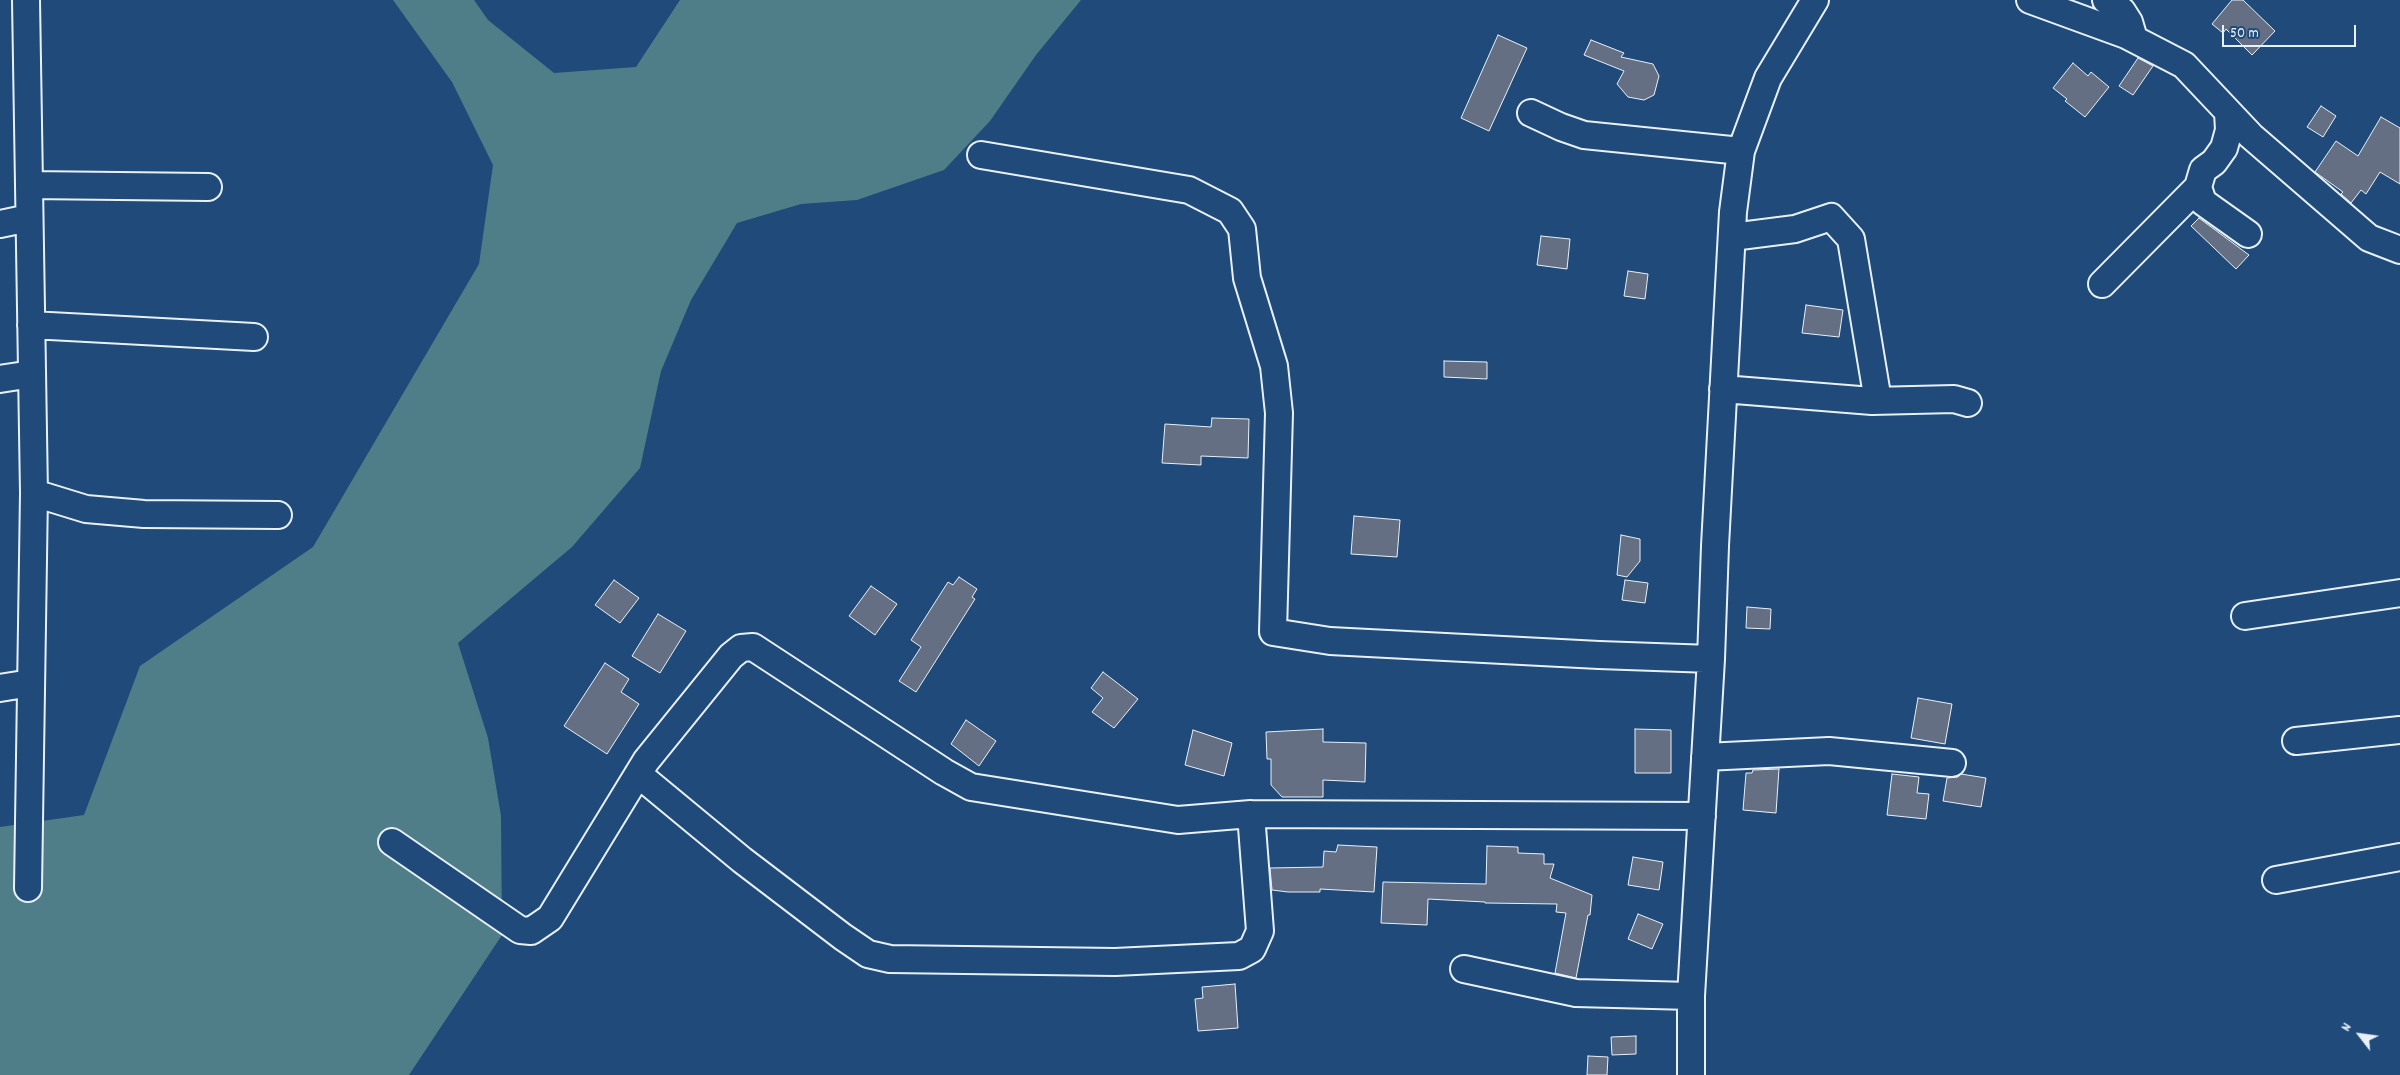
<!DOCTYPE html>
<html>
<head>
<meta charset="utf-8">
<style>
  body { margin:0 }
  #map { position:relative; width:2400px; height:1075px; overflow:hidden; background:#1f4a7a; font-family:Dekko,sans-serif }
  canvas { display:block }
  .north { position:absolute; left:2335px; top:1010px; width:50px; height:50px; -webkit-text-stroke:4px #1f4a7a; paint-order:stroke; rotate:300deg; font-size:14px; font-weight:700; line-height:20px; text-align:center; color:#e8f1f8 }
  .north::after { content:''; display:block; margin:auto; width:18px; height:22px; background:#e8f1f8; clip-path:polygon(50% 0,100% 100%,50% 72%,0 100%) }
  .scale { position:absolute; left:2222px; top:25px; width:134px; height:22px; box-sizing:border-box; border:2px solid #e8f1f8; border-top:0; padding-left:6px; font-size:15px; line-height:18px; white-space:nowrap; color:#e8f1f8; -webkit-text-stroke:4px #1f4a7a; paint-order:stroke }
</style>
</head>
<body>
<div id="map">
<canvas width="2400" height="1075"></canvas>
<div class="north">N</div>
<div class="scale">50 m</div>
</div>
<script>
const g = document.querySelector('canvas').getContext('2d');
g.lineJoin = 'round';
function paint(path, color) { g.fillStyle = color; g.fill(path, 'evenodd'); }
const shape = rows => new Path2D(rows.map(r => 'M' + r).join(''));
function strokePath(path, color, width, dash) { g.strokeStyle = color; g.lineWidth = width; g.lineCap = dash ? 'butt' : 'round'; g.setLineDash(dash || []); g.stroke(path); }
paint(shape([
  [393,0,474,0,488,20,554,73,636,67,680,0,1081,0,1036,55,990,121,944,170,857,200,801,204,737,223,691,300,661,371,640,468,572,547,458,643,488,738,501,816,502,935,409,1075,0,1075,0,827,84,815,140,666,313,547,479,264,493,165,452,82]
]), '#507e88');
const building = shape([
  [2232,0,2243,0,2275,31,2252,55,2226,29,2223,33,2212,24,2232,0],
  [1498,35,1527,48,1489,131,1461,118,1498,35],
  [1591,40,1624,53,1621,57,1653,64,1659,76,1654,95,1644,100,1628,97,1617,84,1624,71,1584,55,1591,40],
  [2138,58,2153,66,2133,95,2119,86,2138,58],
  [2073,63,2088,76,2091,72,2109,87,2085,117,2065,101,2067,99,2053,88,2073,63],
  [2321,106,2336,116,2323,137,2307,127,2321,106],
  [2381,117,2400,128,2400,184,2380,172,2366,194,2361,190,2351,203,2341,194,2343,192,2315,172,2336,141,2358,156,2381,117],
  [2199,218,2249,255,2236,269,2191,226,2199,218],
  [1541,236,1570,239,1567,269,1537,265,1541,236],
  [1628,271,1648,274,1645,299,1624,296,1628,271],
  [1806,305,1843,310,1839,337,1802,333,1806,305],
  [1444,361,1487,362,1487,379,1444,377,1444,361],
  [1212,418,1249,419,1248,458,1201,456,1201,465,1162,463,1165,424,1211,427,1212,418],
  [1354,516,1400,520,1397,557,1351,554,1354,516],
  [1621,535,1640,539,1640,561,1627,577,1617,575,1621,535],
  [959,577,977,589,972,597,975,599,916,692,899,681,921,647,911,640,948,582,953,585,959,577],
  [614,580,639,598,620,623,595,605,614,580],
  [1625,580,1648,583,1645,603,1622,600,1625,580],
  [871,586,897,604,875,635,849,616,871,586],
  [1747,607,1771,609,1770,629,1746,628,1747,607],
  [658,614,686,631,660,673,632,656,658,614],
  [605,663,629,679,621,692,639,704,607,754,564,726,605,663],
  [1103,672,1138,699,1114,728,1092,712,1103,698,1091,688,1103,672],
  [1918,698,1952,704,1945,744,1911,738,1918,698],
  [966,720,996,741,979,766,951,744,966,720],
  [1323,729,1323,742,1366,743,1365,782,1323,780,1323,797,1282,797,1271,785,1271,759,1267,759,1266,732,1323,729],
  [1635,729,1671,730,1671,773,1635,773,1635,729],
  [1193,730,1232,743,1224,776,1185,765,1193,730],
  [1779,769,1776,813,1743,810,1746,773,1752,773,1753,770,1779,769],
  [1892,774,1919,777,1917,793,1929,794,1926,819,1887,815,1892,774],
  [1961,774,1986,778,1981,807,1943,801,1947,778,1958,777,1961,774],
  [1338,845,1377,847,1374,892,1320,889,1320,892,1288,892,1272,890,1270,868,1323,867,1324,851,1336,852,1338,845],
  [1487,846,1518,847,1518,853,1544,854,1544,864,1554,864,1550,878,1592,895,1590,915,1588,915,1576,978,1555,973,1566,913,1556,912,1557,904,1485,903,1485,902,1428,899,1427,925,1381,923,1383,882,1486,884,1487,846],
  [1633,857,1663,862,1659,890,1628,885,1633,857],
  [1638,914,1663,924,1652,949,1628,939,1638,914],
  [1235,984,1238,1028,1198,1031,1195,999,1203,998,1202,987,1235,984],
  [1636,1036,1636,1054,1612,1055,1611,1037,1636,1036],
  [1588,1056,1608,1057,1607,1075,1587,1075,1588,1056]
]);
paint(building, '#656f84');
strokePath(building, '#e8f1f8', 1);
const minor = shape([
  [26,0,34,493,28,888],
  [2030,0,2126,35,2184,65,2251,136,2369,238,2400,250],
  [2106,0,2122,11,2129,22,2134,39],
  [2228,112,2229,130,2224,148,2214,162,2203,170,2198,187,2203,202,2248,234],
  [1531,113,1561,127,1584,135,1741,151],
  [981,155,1189,190,1230,211,1242,229,1247,278,1274,366,1279,413,1273,632,1330,641,1599,655,1711,659],
  [29,185,208,187],
  [0,224,29,218],
  [1732,237,1795,229,1831,217,1851,239,1878,401],
  [2102,284,2198,187],
  [31,325,254,337],
  [0,379,32,374],
  [1723,389,1872,401,1954,399,1968,403],
  [34,493,86,509,144,514,278,515],
  [2245,616,2400,593],
  [0,688,31,683],
  [2296,741,2400,730],
  [1705,757,1829,751,1952,763],
  [638,774,742,860,843,937,868,954,890,959,1115,962,1239,956,1252,949,1260,931,1251,814],
  [392,842,520,930,531,931,550,918,646,761,731,656,741,648,753,647,944,772,971,787,1178,820,1251,814,1702,816],
  [2276,880,2400,857],
  [1464,969,1576,993,1691,996],
  [1691,1075,1691,996,1711,659,1715,546,1733,212,1741,151,1768,78,1815,0]
]);
strokePath(minor, '#e8f1f8', 30);
strokePath(minor, '#1f4a7a', 26);
</script>
</body>
</html>
